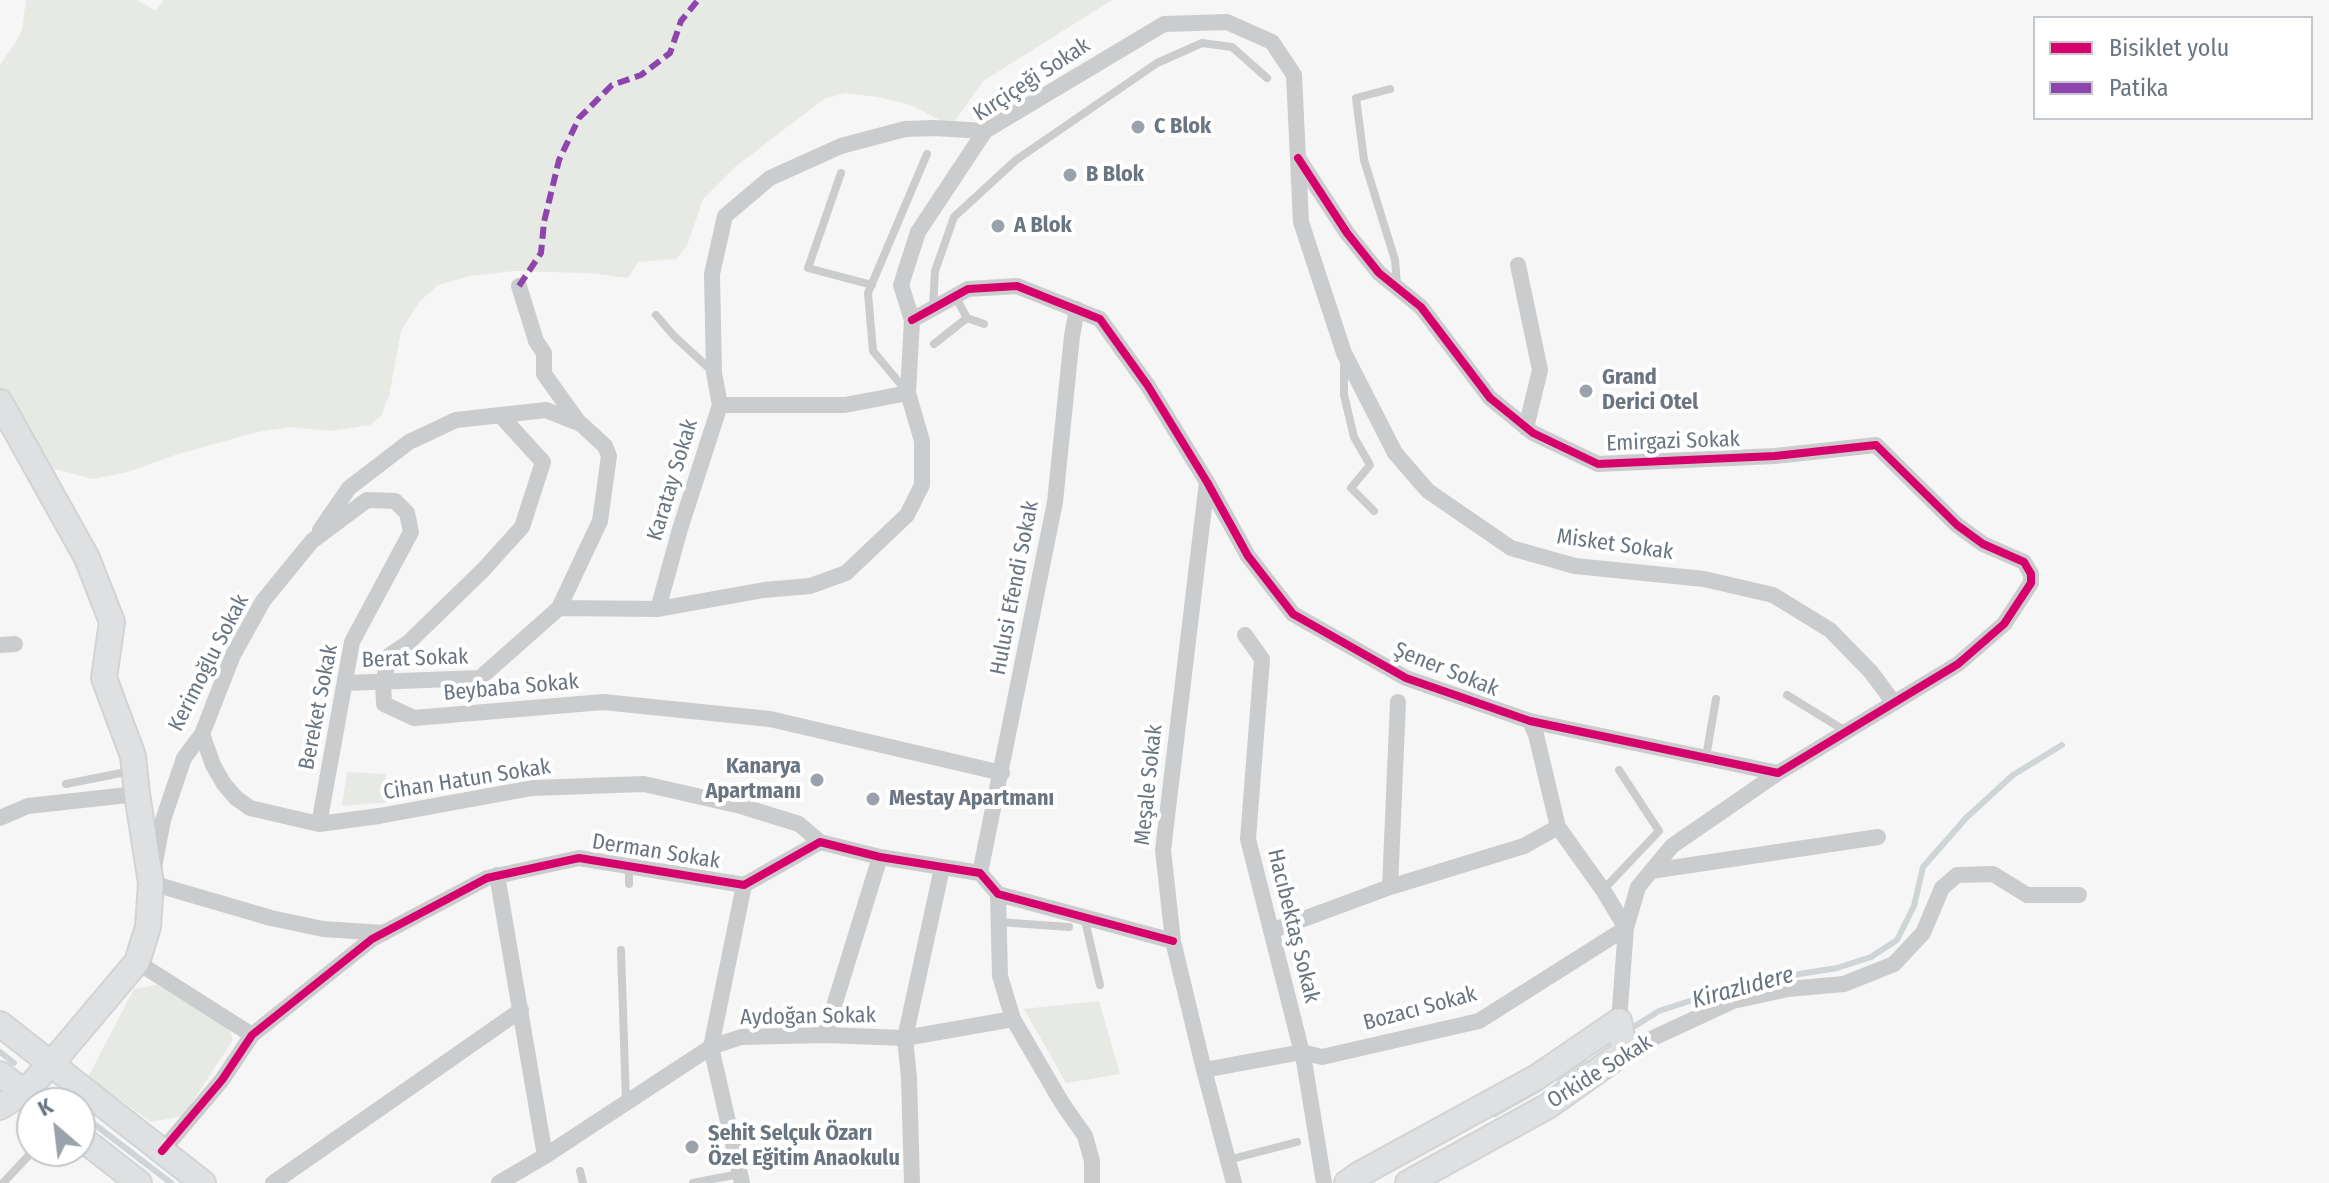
<!DOCTYPE html>
<html>
<head>
<meta charset="utf-8">
<style>
  body { margin:0 }
  #map { position:relative; width:2329px; height:1183px; overflow:hidden; background:#f6f6f6; font-family:"Fira Sans Condensed",sans-serif }
  canvas { display:block }
  .legend { position:absolute; left:2033px; top:16px; width:280px; height:104px; box-sizing:border-box; background:#fff; border:2px solid #c3c8cd; margin:0; padding:10px 14px; list-style:none; font-size:24px; color:#6a7582 }
  .legend li { display:flex; align-items:center; gap:16px; height:40px }
  .legend b { width:40px; border:2px solid #c3c8cd }
  .north { position:absolute; left:16px; top:1087px; width:80px; height:80px; box-sizing:border-box; background:#fff; border:2px solid #c3c8cd; border-radius:50%; rotate:332deg; font-size:22px; font-weight:700; line-height:32px; text-align:center; color:#6a7582 }
  .north::after { content:''; display:block; margin:auto; width:28px; height:36px; background:#9ba2ab; clip-path:polygon(50% 0,100% 100%,50% 72%,0 100%) }
</style>
</head>
<body>
<div id="map">
<canvas width="2329" height="1183"></canvas>
<ul class="legend">
<li><b style="height:10px;background:#d6006c"></b>Bisiklet yolu</li>
<li><b style="height:10px;background:#8e44ad"></b>Patika</li>
</ul>
<div class="north">K</div>
</div>
<script>
const g = document.querySelector('canvas').getContext('2d');
g.lineJoin = 'round';
function paint(path, color) { g.fillStyle = color; g.fill(path, 'evenodd'); }
const shape = rows => new Path2D(rows.map(r => 'M' + r).join(''));
function strokePath(path, color, width, dash) { g.strokeStyle = color; g.lineWidth = width; g.lineCap = dash ? 'butt' : 'round'; g.setLineDash(dash || []); g.stroke(path); }
function drawText(font, color, halo, rows, align = 'center') {
  g.font = font + ' "Fira Sans Condensed",sans-serif'; g.lineWidth = 8; g.setLineDash([]); g.textBaseline = 'middle'; g.strokeStyle = halo; g.fillStyle = color; for (const [text, x, y, turn = 0] of rows) {
    g.save(); g.translate(x, y); g.rotate((+turn || 0) * Math.PI / 180); g.textAlign = isNaN(turn) ? turn : align; if (halo) g.strokeText(text, 0, 0); g.fillText(text, 0, 0); g.restore();
  }
}
paint(shape([
  [26,0,137,0,156,11,164,0,1112,0,983,81,951,126,911,105,877,97,845,93,824,99,735,167,703,199,687,246,676,259,638,262,628,278,589,273,514,271,470,276,438,285,419,302,401,331,389,396,381,416,370,425,330,431,291,427,257,432,175,455,128,472,93,479,42,466,16,430,0,387,0,65,16,42,22,30],
  [347,772,385,774,392,802,342,806],
  [157,985,229,1027,233,1040,183,1116,151,1122,88,1077,134,989],
  [1099,1001,1120,1074,1066,1083,1024,1009]
]), '#e6e9e4');
strokePath(shape([
  [1627,1031,1659,1011,1723,990,1755,981,1837,968,1871,957,1897,940,1914,906,1923,867,1966,818,2013,775,2062,745],
  [0,1052,14,1063],
  [1557,1078,1584,1059],
  [81,1114,171,1183],
  [1495,1114,1541,1088]
]), '#cfd4d7', 6);
const secondary = shape([
  [0,402,87,558,112,622,104,678,133,756,137,794,151,883,148,927,137,962,51,1064,24,1092,0,1107],
  [0,1024,203,1183],
  [0,1074,38,1103],
  [80,1137,139,1183],
  [1347,1183,1358,1175,1537,1077,1619,1021,1625,1051,1548,1106,1408,1183]
]);
strokePath(secondary, '#d2d3d4', 28);
strokePath(shape([
  [1390,89,1356,98,1364,160,1395,260,1397,285],
  [841,173,808,268,872,285],
  [933,307,935,271,954,217,1016,160,1157,63,1202,43,1232,47,1267,78],
  [656,315,674,336,712,371],
  [967,318,984,324],
  [934,344,967,318,955,296],
  [1344,362,1344,395,1354,437,1370,465,1351,488,1374,511],
  [907,392,873,351,868,293,927,154],
  [1787,695,1847,732],
  [1706,757,1716,699],
  [66,784,131,771],
  [629,867,629,884],
  [1603,890,1659,831,1619,770],
  [1084,916,1100,985],
  [998,922,1069,927],
  [621,950,626,1102],
  [1228,1160,1297,1142],
  [580,1171,583,1183],
  [3,1183,33,1151],
  [693,1183,739,1174]
]), '#cbcccd', 8);
strokePath(shape([
  [1518,265,1540,370,1526,428],
  [519,286,536,341,544,353,544,374,580,424],
  [912,320,968,289,1017,286,1100,319,1148,386,1207,482,1248,556,1293,614,1406,678,1530,721,1778,773,1958,664,2004,624,2031,583,2031,574,2024,562,1983,544,1957,525,1876,445,1775,456,1598,464,1533,433,1490,398,1421,307,1379,273,1347,233,1298,158],
  [720,405,845,405,908,393],
  [501,416,543,462,522,527,483,570,408,643,390,655,383,682,384,704,414,718,603,702,770,719,1002,773],
  [1207,482,1163,850,1173,941,1203,1066,1234,1183],
  [320,530,349,488,409,442,456,420,546,410,581,424,605,446,609,456,600,521,559,608,480,678,346,683],
  [559,608,658,609,764,590,810,586,846,573,907,515,922,485,922,441,908,393,912,320,901,285,918,232,985,131,1164,24,1227,22,1272,42,1294,75,1301,222,1344,353,1395,453,1428,491,1511,548,1575,566,1704,579,1773,595,1830,630,1871,672,1894,703],
  [658,609,680,529,720,405,714,373,712,274,725,216,770,178,841,146,905,129,934,128,985,131],
  [1245,635,1262,659,1248,839,1304,1061,1324,1183],
  [0,645,15,644],
  [1530,721,1536,735,1558,827,1603,890,1626,928,1619,1021],
  [202,734,213,765,224,784,236,798,250,808,319,824,379,816,532,788,644,784,741,806,799,824,820,842],
  [0,818,28,806,137,794],
  [319,824,352,642,411,532,407,513,395,501,367,500,312,541,263,601,233,655,202,734,184,758,163,820,151,883,271,918,323,929,384,933],
  [1651,871,1878,837],
  [980,873,1055,502,1072,336,1077,309],
  [497,875,545,1156],
  [1390,887,1398,702],
  [998,894,1000,976,1013,1019,1062,1103,1085,1136,1092,1161,1092,1183],
  [1271,931,1390,887,1524,846,1558,827],
  [137,962,252,1035],
  [825,1035,880,857],
  [1625,1051,1733,1001,1788,989,1844,984,1894,964,1923,933,1942,888,1957,875,1993,874,2027,895,2079,895],
  [1204,1070,1302,1052,1322,1057,1479,1021,1626,928,1638,887,1672,846,1778,773],
  [162,1151,222,1080,252,1035,372,939,487,878,579,858,744,885,820,842,880,857,980,873,998,894,1173,941],
  [273,1183,521,1010],
  [499,1183,545,1156,711,1047,741,1037,825,1035,905,1038,1013,1019],
  [742,1183,711,1047,744,885],
  [912,1183,909,1078,905,1038,942,868]
]), '#cbcccd', 16);
strokePath(secondary, '#dfe0e1', 24);
strokePath(shape([
  [519,286,541,253,544,222,559,160,579,118,612,85,641,75,670,53,681,21,698,0]
]), '#8e44ad', 6, [12, 6]);
strokePath(shape([
  [912,320,968,289,1017,286,1100,319,1148,386,1207,482,1248,556,1293,614,1406,678,1530,721,1778,773,1958,664,2004,624,2031,583,2031,574,2024,562,1983,544,1957,525,1876,445,1775,456,1598,464,1533,433,1490,398,1421,307,1379,273,1347,233,1298,158],
  [162,1151,222,1080,252,1035,372,939,487,878,579,858,744,885,820,842,880,857,980,873,998,894,1173,941]
]), '#d6006c', 8);
for (const [x, y, r, color] of [
  [1138,127,8,"#9ba2ab"],
  [1070,175,8,"#9ba2ab"],
  [998,226,8,"#9ba2ab"],
  [1586,391,8,"#9ba2ab"],
  [817,780,8,"#9ba2ab"],
  [873,799,8,"#9ba2ab"],
  [692,1147,8,"#9ba2ab"]
]) { const dot = new Path2D(); dot.arc(x, y, r, 0, 2 * Math.PI); g.fillStyle = color; g.fill(dot); strokePath(dot, '#fff', 3); }
drawText('22px', '#6a7582', '#fff', [
  ["Kırçiçeği Sokak",1032,80,-33],
  ["Emirgazi Sokak",1673,442,-2],
  ["Karatay Sokak",673,480,-73],
  ["Misket Sokak",1615,545,8],
  ["Hulusi Efendi Sokak",1015,588,-79],
  ["Berat Sokak",415,659,-2],
  ["Kerimoğlu Sokak",209,663,-63],
  ["Şener Sokak",1446,670,22],
  ["Beybaba Sokak",511,688,-5],
  ["Bereket Sokak",319,707,-79],
  ["Cihan Hatun Sokak",467,780,-9],
  ["Meşale Sokak",1149,785,-84],
  ["Derman Sokak",656,852,9],
  ["Hacıbektaş Sokak",1293,926,76],
  ["Bozacı Sokak",1420,1009,-15],
  ["Aydoğan Sokak",808,1017,-1],
  ["Orkide Sokak",1600,1072,-32]
]);
drawText('bold 22px', '#6a7582', '#fff', [
  ["C Blok",1154,127],
  ["B Blok",1086,175],
  ["A Blok",1014,226],
  ["Grand",1602,378],
  ["Derici Otel",1602,403],
  ["Kanarya",801,767,"right"],
  ["Apartmanı",801,792,"right"],
  ["Mestay Apartmanı",889,799],
  ["Şehit Selçuk Özarı",708,1134],
  ["Özel Eğitim Anaokulu",708,1159]
], 'left');
drawText('italic 24px', '#66757f', '#fff', [
  ["Kirazlıdere",1743,988,-15]
]);
</script>
</body>
</html>
